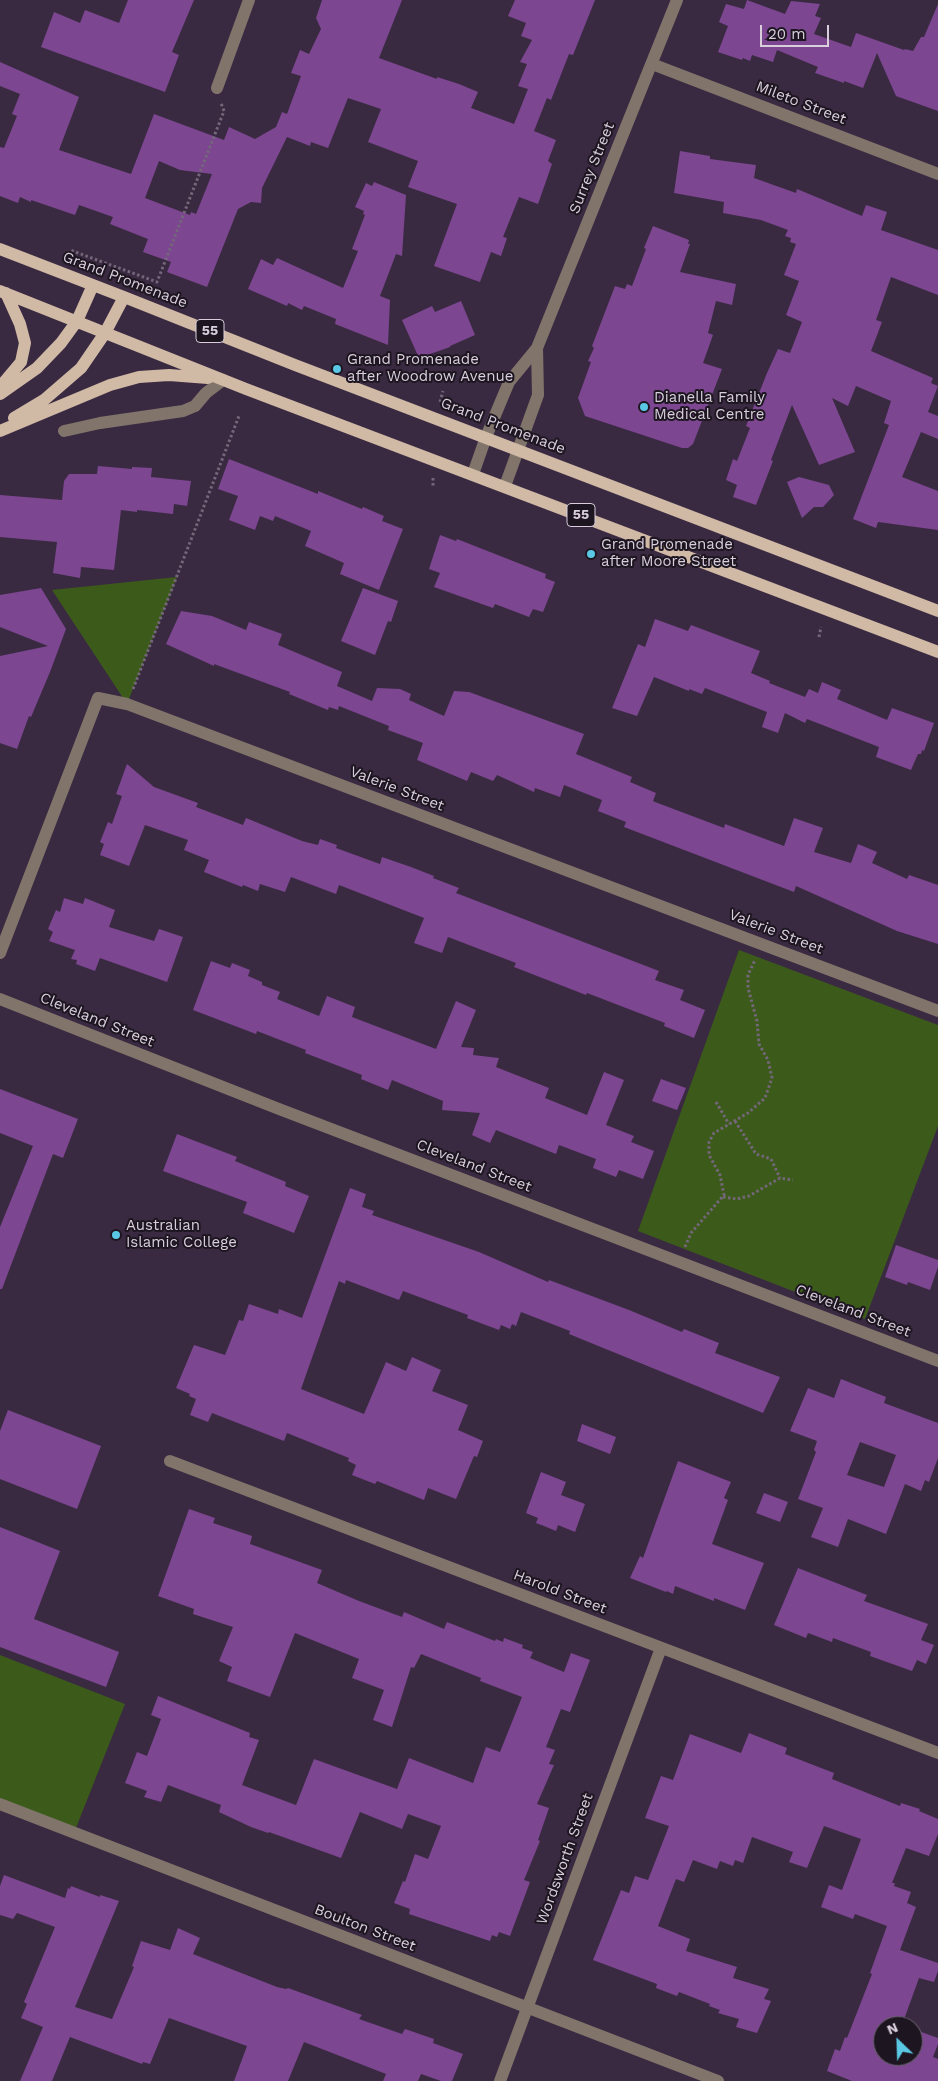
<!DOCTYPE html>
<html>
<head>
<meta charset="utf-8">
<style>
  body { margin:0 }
  #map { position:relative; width:938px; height:2081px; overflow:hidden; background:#3a2a41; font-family:"Work Sans",sans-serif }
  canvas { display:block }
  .north { position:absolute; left:873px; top:2016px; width:50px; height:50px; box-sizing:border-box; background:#1d1620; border:1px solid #68606b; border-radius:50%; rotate:336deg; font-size:14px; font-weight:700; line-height:20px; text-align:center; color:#d8cedc }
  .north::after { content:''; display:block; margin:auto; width:18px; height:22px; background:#5ac8e5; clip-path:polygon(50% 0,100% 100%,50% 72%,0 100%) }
  .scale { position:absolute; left:760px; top:25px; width:69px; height:22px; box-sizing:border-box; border:2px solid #d8cedc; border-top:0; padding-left:6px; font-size:15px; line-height:18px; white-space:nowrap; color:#d8cedc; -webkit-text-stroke:4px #1d1620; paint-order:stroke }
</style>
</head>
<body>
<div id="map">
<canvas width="938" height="2081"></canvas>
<div class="north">N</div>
<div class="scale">20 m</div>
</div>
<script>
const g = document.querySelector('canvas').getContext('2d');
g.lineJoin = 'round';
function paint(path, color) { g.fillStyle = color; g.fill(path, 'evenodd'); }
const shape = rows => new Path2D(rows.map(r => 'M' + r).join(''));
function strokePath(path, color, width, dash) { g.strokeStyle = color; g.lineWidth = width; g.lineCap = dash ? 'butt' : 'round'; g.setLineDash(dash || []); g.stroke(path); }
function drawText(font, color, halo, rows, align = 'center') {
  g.font = font + ' "Work Sans",sans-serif'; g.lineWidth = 4; g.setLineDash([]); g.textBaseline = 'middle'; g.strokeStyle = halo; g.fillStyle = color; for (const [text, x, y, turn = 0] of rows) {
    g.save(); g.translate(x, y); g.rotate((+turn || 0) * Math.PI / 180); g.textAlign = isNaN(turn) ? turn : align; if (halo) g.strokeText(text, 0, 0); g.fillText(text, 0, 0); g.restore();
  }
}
paint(shape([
  [177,577,127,704,52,590],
  [739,950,938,1025,938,1126,865,1319,638,1231],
  [0,1655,125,1704,74,1833,0,1804]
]), '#3c5b1b');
paint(shape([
  [128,0,194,0,172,52,179,55,165,92,41,47,54,12,80,23,85,10,119,23],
  [322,0,402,0,379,58,437,79,437,77,459,84,478,92,471,108,514,124,528,89,518,86,527,64,520,62,532,40,521,36,526,23,508,16,515,0,595,0,573,55,569,54,551,100,547,98,534,131,556,140,548,161,552,164,538,204,519,197,503,237,507,238,501,256,491,252,480,282,434,266,457,204,408,187,418,161,368,142,381,109,348,98,328,148,311,142,310,146,287,137,262,188,261,203,251,202,238,209,207,287,167,272,171,262,143,252,148,239,110,224,113,217,79,205,75,215,31,200,31,202,20,197,18,203,0,196,0,147,4,148,17,116,12,114,20,94,0,86,0,62,79,97,59,150,131,174,154,114,224,140,229,127,255,139,276,127,282,112,287,114,301,76,291,73,300,50,309,54,321,29,316,18],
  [159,161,180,170,212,174,196,214,191,212,190,215,145,198],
  [747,0,785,14,791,1,820,4,815,16,821,18,814,34,851,47,856,33,904,50,905,49,913,51,921,37,924,37,938,4,938,111,896,96,877,53,863,88,844,81,844,83,815,73,818,67,777,50,773,62,752,55,750,61,743,58,742,60,718,52,728,26,719,22,726,4,744,9],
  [680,151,710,156,710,159,756,165,754,178,796,193,797,189,862,216,866,205,887,212,881,230,938,250,938,295,891,277,876,320,882,322,871,351,933,378,931,383,938,386,928,412,938,416,938,439,921,432,902,477,938,491,938,530,878,522,876,528,853,519,889,425,884,423,891,401,856,386,848,406,832,398,855,452,819,465,792,405,771,460,773,461,756,505,733,497,737,485,726,480,733,459,737,461,750,428,746,426,767,373,778,349,790,353,802,322,786,315,799,281,784,275,796,244,790,242,791,238,785,236,788,230,761,220,723,213,724,202,674,193],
  [374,182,406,195,402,256,396,254,380,296,390,300,388,345,335,324,336,319,304,306,302,310,288,303,287,306,248,289,261,259,273,265,277,258,343,288,358,251,352,249,365,215,363,214,364,211,355,207,366,183,372,186],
  [653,226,689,240,688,244,690,244,680,272,736,284,732,305,716,301,708,333,713,335,703,363,722,369,693,444,688,448,682,448,585,416,578,398,591,362,588,361,594,348,592,346,615,286,625,289,627,284,632,286,646,249,644,248],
  [461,301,475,335,450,346,450,347,419,358,402,320,432,306,435,312],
  [229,459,318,494,318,491,362,509,363,507,384,516,382,521,403,529,379,590,340,574,344,563,305,546,311,531,275,516,273,521,260,516,255,530,229,520,238,496,218,489],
  [98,466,132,469,132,467,152,468,151,477,191,481,187,506,174,504,173,514,137,510,137,512,121,510,114,570,81,567,80,578,53,573,57,542,0,537,0,495,62,500,64,481,69,474,97,474],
  [799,477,829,485,834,495,823,507,814,507,802,518,787,482],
  [440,535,456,541,457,539,546,574,545,578,555,582,543,612,533,609,529,617,495,604,493,608,434,587,440,573,429,569],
  [41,588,66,629,50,672,31,717,29,716,17,749,0,743,0,656,48,646,0,627,0,595],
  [363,588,398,601,391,622,388,621,375,655,341,641],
  [181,611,212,616,246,630,249,622,282,634,278,645,342,672,337,686,372,701,377,688,400,689,411,694,409,700,444,716,454,691,469,692,584,734,576,754,632,777,630,782,656,793,653,801,655,802,724,828,725,824,784,846,794,818,823,828,814,852,851,863,858,844,877,852,872,863,907,879,909,875,938,885,938,944,897,931,796,886,794,892,624,827,626,822,598,811,602,800,564,785,560,797,535,788,534,792,497,775,493,781,471,772,467,781,417,760,423,743,388,730,389,726,339,706,338,710,329,707,328,710,289,694,290,692,214,664,214,666,166,644],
  [655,619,688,631,691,625,760,651,751,673,770,681,769,683,805,697,809,689,818,693,822,682,841,690,837,699,887,720,892,708,934,723,924,751,922,750,921,754,918,754,911,770,876,757,879,747,807,719,805,723,785,713,778,733,762,727,767,712,705,688,702,694,689,689,689,691,654,677,637,716,612,708,638,644,645,647],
  [127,764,154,787,198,803,196,807,243,825,246,818,302,841,318,845,320,839,337,845,336,848,380,864,382,857,411,867,434,876,433,878,459,888,456,893,659,971,655,980,684,990,680,1000,705,1010,694,1038,664,1026,665,1023,587,993,586,995,514,967,516,963,448,937,442,953,414,943,424,918,339,885,336,894,291,877,285,892,260,884,258,891,243,885,242,887,204,872,209,860,184,850,188,840,145,825,129,866,100,855,104,844,100,842,108,822,112,824,122,796,116,794],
  [64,898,83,904,85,898,115,910,109,927,154,941,159,929,183,937,167,982,100,958,95,971,76,964,77,960,71,959,75,950,49,941,53,932,48,929,56,910,60,912],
  [211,961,230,968,232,963,250,970,248,976,262,982,262,985,280,992,277,999,319,1016,327,996,355,1007,352,1017,436,1049,456,1001,476,1010,461,1047,474,1048,473,1055,499,1058,496,1067,549,1088,545,1098,587,1115,604,1072,624,1080,606,1125,634,1136,631,1142,654,1151,643,1179,619,1170,616,1177,593,1168,596,1159,559,1145,556,1154,496,1130,490,1143,472,1135,480,1113,442,1110,443,1101,392,1080,388,1090,361,1079,362,1075,305,1053,306,1050,257,1031,256,1034,193,1010],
  [661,1079,686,1088,677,1110,652,1101],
  [0,1089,78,1119,63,1158,53,1154,2,1289,0,1289,0,1227,33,1146,0,1133],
  [177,1134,237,1157,235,1161,286,1182,285,1186,309,1196,294,1233,243,1213,247,1202,163,1171],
  [350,1188,366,1194,362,1207,374,1211,372,1215,479,1252,548,1282,549,1280,629,1310,682,1332,684,1329,719,1343,715,1353,780,1377,763,1413,591,1343,569,1334,570,1331,521,1312,516,1326,512,1324,510,1329,501,1325,499,1330,467,1318,468,1315,403,1291,399,1300,346,1280,345,1284,339,1281,301,1389,364,1414,386,1362,406,1371,412,1357,441,1370,432,1391,468,1405,458,1430,483,1441,477,1457,474,1456,456,1499,428,1488,424,1500,377,1481,375,1484,352,1475,356,1465,348,1461,349,1458,287,1433,284,1441,212,1413,208,1422,190,1415,196,1399,189,1396,190,1394,176,1388,194,1345,225,1355,239,1320,243,1321,249,1304,278,1314,279,1309,302,1318],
  [896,1245,938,1260,938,1267,930,1290,908,1282,907,1285,885,1277],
  [841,1379,886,1397,884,1403,938,1423,938,1458,929,1482,925,1480,921,1491,905,1484,886,1534,848,1519,838,1547,811,1537,823,1508,798,1499,816,1452,814,1450,817,1441,790,1431,808,1388,834,1398],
  [860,1442,896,1455,884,1487,847,1475],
  [8,1410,101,1446,77,1509,0,1479,0,1431],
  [582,1424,616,1437,610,1454,577,1441],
  [678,1461,731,1482,724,1498,728,1500,712,1544,764,1563,745,1610,714,1598,714,1601,675,1586,673,1594,667,1591,666,1592,630,1578,640,1556,643,1558],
  [541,1472,566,1482,561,1495,585,1504,575,1532,558,1525,556,1531,544,1526,536,1523,538,1518,526,1513],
  [764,1493,788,1502,780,1522,756,1513],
  [189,1509,215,1518,213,1523,252,1536,250,1544,322,1570,317,1583,359,1601,402,1617,404,1612,444,1629,447,1622,495,1641,496,1639,503,1642,504,1638,523,1645,522,1648,533,1652,530,1658,564,1672,571,1653,590,1660,570,1712,561,1709,546,1747,555,1750,549,1764,554,1765,537,1804,549,1808,538,1840,540,1841,524,1880,530,1882,510,1936,499,1932,497,1937,492,1935,490,1941,409,1914,410,1909,394,1903,403,1881,405,1882,415,1854,428,1859,441,1826,408,1814,402,1829,360,1812,341,1858,269,1832,268,1833,251,1827,219,1812,221,1805,168,1785,161,1802,144,1797,147,1791,125,1783,137,1752,147,1756,161,1719,151,1715,158,1696,250,1733,249,1737,259,1740,242,1785,296,1805,314,1759,397,1789,409,1758,473,1783,486,1747,500,1752,522,1697,480,1681,481,1678,421,1654,414,1668,411,1667,392,1727,373,1720,384,1690,352,1678,359,1659,295,1633,270,1697,227,1681,232,1667,219,1661,233,1627,193,1614,194,1609,158,1596],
  [0,1527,60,1551,34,1619,119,1652,106,1687,0,1647],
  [798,1568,867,1595,864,1601,928,1624,921,1640,934,1645,926,1664,917,1660,912,1671,870,1656,871,1652,833,1638,832,1642,808,1633,806,1638,774,1625],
  [749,1733,787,1748,785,1754,834,1773,832,1779,900,1806,901,1803,920,1809,919,1811,938,1819,938,1834,929,1856,906,1848,892,1883,895,1883,894,1886,911,1892,907,1903,916,1907,900,1950,938,1963,938,1971,934,1982,919,1978,902,2025,905,2026,883,2026,883,2056,913,2056,913,2029,938,2038,938,2044,933,2057,938,2059,938,2081,852,2081,827,2071,835,2049,840,2051,845,2037,847,2038,872,1974,870,1973,887,1926,855,1914,853,1919,821,1907,829,1885,842,1890,861,1839,824,1826,807,1868,789,1862,793,1852,752,1837,743,1863,735,1860,733,1866,720,1861,717,1869,693,1860,684,1882,676,1879,658,1926,690,1939,686,1951,737,1967,733,1978,769,1989,764,1999,771,2001,757,2033,736,2027,739,2019,718,2013,720,2010,709,2006,710,2004,679,1992,677,1996,656,1988,657,1984,593,1960,621,1890,629,1893,635,1876,648,1880,669,1826,645,1818,661,1776,673,1780,690,1734,741,1753],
  [4,1875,65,1898,68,1888,70,1889,71,1886,100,1897,100,1895,119,1901,75,2007,112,2019,134,1967,132,1966,141,1941,170,1950,178,1928,200,1938,193,1954,277,1987,286,1989,288,1988,362,2015,359,2019,402,2034,405,2029,434,2039,433,2043,463,2054,452,2081,441,2081,421,2074,418,2081,383,2081,386,2074,304,2042,288,2081,234,2081,247,2046,169,2018,150,2064,143,2062,142,2064,70,2037,52,2081,20,2081,43,2027,21,2018,27,2004,24,2002,55,1927,17,1913,13,1919,0,1915,0,1886]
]), '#7c4691');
strokePath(shape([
  [67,258,70,250,157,282,224,111,221,103],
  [440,402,443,391],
  [433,478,433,487],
  [819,637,821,627],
  [133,689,239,416],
  [716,1102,729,1124],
  [735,1121,756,1154,771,1159,780,1178],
  [723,1197,737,1199,749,1196,780,1178,793,1180],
  [685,1247,691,1233,724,1195,720,1175,709,1155,709,1142,714,1133,748,1113,765,1098,772,1078,768,1060,759,1044,757,1021,748,988,748,975,755,960]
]), '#74677a', 3, [2.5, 2.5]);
strokePath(shape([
  [652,64,938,174],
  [217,88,249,0],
  [64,431,100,423,183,411,195,406,206,393,223,380],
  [473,474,486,437,509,382,537,348,677,0],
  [505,486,538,395,537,348],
  [0,953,98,698,127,704,938,1011],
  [0,999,279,1109,938,1361],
  [170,1461,938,1753],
  [0,1804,718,2081],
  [500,2081,661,1648]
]), '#81756b', 12);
strokePath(shape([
  [0,249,124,297,295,365,938,611],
  [0,291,246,389,938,652],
  [0,387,21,362,25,343,20,324,6,293],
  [0,394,37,368,61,343,77,321,93,285],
  [14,418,44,400,81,368,105,333,124,297],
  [0,431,110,385,139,377,169,375,208,378]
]), '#d0b9a5', 12);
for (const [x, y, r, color] of [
  [337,369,5,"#5ac8e5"],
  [644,407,5,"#5ac8e5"],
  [591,554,5,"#5ac8e5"],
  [116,1235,5,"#5ac8e5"]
]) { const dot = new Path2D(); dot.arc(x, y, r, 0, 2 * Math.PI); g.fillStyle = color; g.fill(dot); strokePath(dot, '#1d1620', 2); }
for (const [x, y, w] of [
  [210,331,28],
  [581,515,28]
]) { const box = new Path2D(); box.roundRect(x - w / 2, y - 11.5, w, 23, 4); g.fillStyle = '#1d1620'; g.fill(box); strokePath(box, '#d8cedc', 1); }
drawText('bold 14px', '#d8cedc', null, [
  ["55",210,331],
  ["55",581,515]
]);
drawText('15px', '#d8cedc', '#1d1620', [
  ["Mileto Street",801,103,21],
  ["Surrey Street",592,168,-68],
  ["Grand Promenade",125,280,21],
  ["Grand Promenade",503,426,21],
  ["Valerie Street",397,789,21],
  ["Valerie Street",776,932,21],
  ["Cleveland Street",97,1020,22],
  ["Cleveland Street",474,1166,21],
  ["Cleveland Street",853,1311,21],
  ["Harold Street",560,1592,21],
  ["Wordsworth Street",565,1859,-70],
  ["Boulton Street",365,1928,21]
]);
drawText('15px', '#d8cedc', '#1d1620', [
  ["Grand Promenade",347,360],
  ["after Woodrow Avenue",347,377],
  ["Dianella Family",654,398],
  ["Medical Centre",654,415],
  ["Grand Promenade",601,545],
  ["after Moore Street",601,562],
  ["Australian",126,1226],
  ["Islamic College",126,1243]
], 'left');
</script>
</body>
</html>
